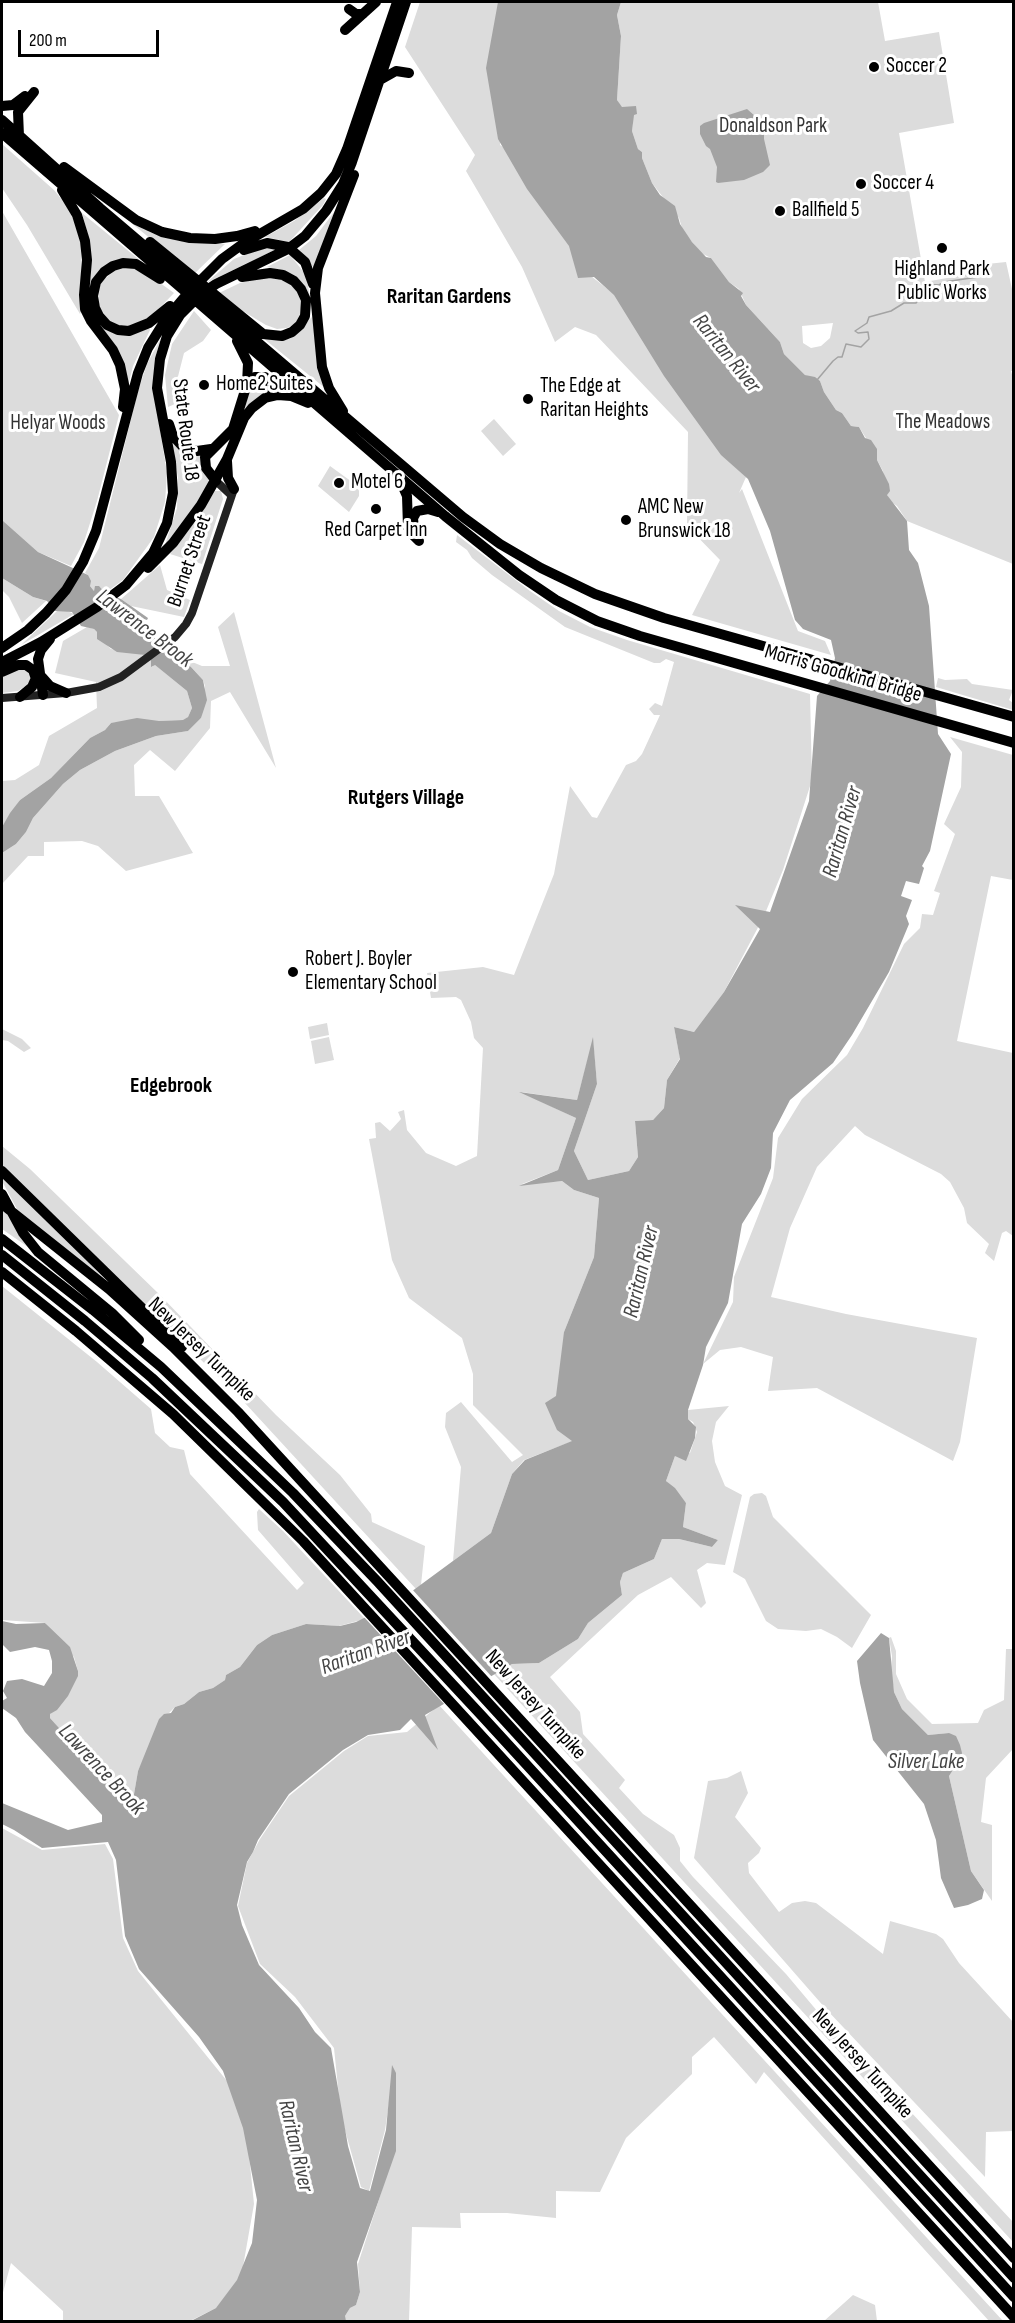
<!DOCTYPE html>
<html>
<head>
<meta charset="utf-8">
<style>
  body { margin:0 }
  #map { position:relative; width:1015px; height:2323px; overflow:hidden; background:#fff; font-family:"Sofia Sans Condensed",sans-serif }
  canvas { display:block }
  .frame { position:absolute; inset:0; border:3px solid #000; pointer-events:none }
  .scale { position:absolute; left:18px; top:30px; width:141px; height:27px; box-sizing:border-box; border:3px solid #000; border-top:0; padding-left:8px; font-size:18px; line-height:21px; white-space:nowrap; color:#000; -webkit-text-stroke:4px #fff; paint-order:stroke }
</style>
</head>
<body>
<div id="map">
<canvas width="1015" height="2323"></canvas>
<div class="frame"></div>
<div class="scale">200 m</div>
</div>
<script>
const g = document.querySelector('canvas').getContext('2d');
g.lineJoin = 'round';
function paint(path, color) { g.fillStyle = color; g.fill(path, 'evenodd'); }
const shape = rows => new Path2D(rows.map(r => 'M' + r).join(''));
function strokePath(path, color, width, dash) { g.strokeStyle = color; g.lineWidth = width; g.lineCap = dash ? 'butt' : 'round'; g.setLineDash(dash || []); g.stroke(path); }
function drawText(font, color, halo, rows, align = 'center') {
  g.font = font + ' "Sofia Sans Condensed",sans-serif'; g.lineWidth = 6; g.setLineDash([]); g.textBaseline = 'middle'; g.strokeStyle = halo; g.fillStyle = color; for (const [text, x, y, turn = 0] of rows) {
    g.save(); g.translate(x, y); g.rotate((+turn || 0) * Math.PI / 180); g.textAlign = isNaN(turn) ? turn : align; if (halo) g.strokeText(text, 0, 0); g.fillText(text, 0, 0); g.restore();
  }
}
paint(shape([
  [420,2,503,2,500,145,514,154,587,273,623,301,746,477,739,493,742,489,798,631,825,641,831,655,692,615,720,560,687,526,688,432,596,335,575,327,555,342,522,267,466,171,475,155,405,47],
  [621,2,878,2,885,41,939,32,954,123,899,133,925,282,980,272,987,264,1006,262,1014,298,1014,371,1011,371,1014,382,1013,564,907,521,897,506,890,501,887,495,883,471,877,460,876,454,859,427,851,426,842,413,836,410,824,392,820,381,805,375,784,354,780,342,746,305,739,289,729,282,711,258,701,253,683,231,679,218,652,183,642,158,642,152,638,149,632,131,633,120,619,104,617,100,621,36,617,15],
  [833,323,830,338,821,346,811,348,803,343,802,326],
  [2,144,54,190,68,207,81,237,82,309,80,314,27,225,2,188],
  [324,198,326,199,323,205,289,242,265,237,294,221],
  [340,204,317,265,313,267,299,250,316,236],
  [2,211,119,415,97,501,84,542,71,566,38,552,2,520],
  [82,213,142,262,116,261,92,284,107,328,149,328,150,330,133,366,128,386,87,304,91,273,89,239],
  [130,222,154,234,182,240,225,244,194,274],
  [264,247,279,248,206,283,234,259],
  [290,255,306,275,310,297,284,271,267,267],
  [128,265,149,275,174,293,148,320,126,328,109,321,98,305,100,283,114,271],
  [264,277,279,278,289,283,298,290,302,301,300,314,295,324,287,328,277,329,266,325,236,307,219,293,240,283],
  [194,311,211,330,203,341,184,353,173,396,175,404,168,407,165,375,172,344],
  [312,317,325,388,263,338,277,340,290,339],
  [161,338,156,355,153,387,167,473,165,502,154,537,123,580,105,593,95,588,94,591,90,586,88,575,85,573,99,548,138,391,147,364],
  [262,380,268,390,244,413,250,385],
  [494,419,516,444,503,456,481,431],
  [170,432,202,455,212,481,192,513,165,545,177,508,178,478],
  [330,466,359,487,359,496,349,512,318,486],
  [215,491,221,491,223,499,202,564,170,554,197,519],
  [457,535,530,591,559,611,590,627,627,640,810,694,812,780,783,870,764,916,724,992,694,1032,674,1027,680,1058,667,1080,664,1108,653,1120,635,1121,638,1157,629,1171,588,1180,574,1151,597,1084,593,1040,577,1100,521,1092,576,1118,558,1170,522,1184,562,1181,574,1190,599,1198,594,1257,564,1332,573,1441,524,1460,512,1474,491,1533,453,1561,461,1467,445,1427,446,1413,461,1402,512,1462,523,1455,473,1405,473,1374,462,1338,409,1298,392,1260,369,1139,376,1138,375,1123,380,1122,390,1131,401,1119,398,1112,404,1110,407,1130,426,1153,456,1166,477,1156,483,1048,474,1038,471,1022,461,1000,456,997,431,998,427,973,483,967,514,975,554,874,570,786,592,817,597,818,626,765,636,761,642,754,660,715,654,715,649,709,655,703,662,706,674,662,666,659,660,663,654,663,565,627,492,575,472,558,467,550,456,542],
  [160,565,167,590,190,600,184,617,131,606,121,599],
  [2,578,33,597,46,601,22,623,9,597,2,590],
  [57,611,67,611,74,614,21,645],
  [234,612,276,768,230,692,211,701,210,728,175,771,150,750,134,765,135,796,159,796,193,853,126,871,98,846,82,841,44,842,44,856,28,856,2,884,2,853,16,844,26,832,33,818,63,784,80,770,115,751,156,736,188,731,201,718,205,686,203,680,191,667,173,654,202,666,230,666,218,627],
  [87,627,94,629,97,632,97,636,111,649,145,655,151,661,152,667,154,664,187,691,192,708,188,717,184,720,111,723,105,730,90,738,51,778,20,800,2,827,2,781,15,780,39,765,49,736,97,708,96,682,55,673,63,641],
  [20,668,29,670,32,678,27,685,18,691,2,693,2,675],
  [938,678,945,680,967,679,972,684,1013,690,1009,700,1013,703,1013,710,936,687],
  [950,737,1013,755,1013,880,991,876,957,1041,1013,1053,1013,1236,1006,1231,1002,1233,994,1261,985,1253,989,1244,967,1223,964,1208,950,1182,941,1174,865,1135,855,1126,817,1167,790,1228,771,1297,846,1314,977,1338,960,1442,953,1461,817,1388,768,1391,773,1357,741,1347,720,1350,703,1364,733,1302,734,1277,773,1178,778,1138,802,1099,847,1055,863,1028,904,944,920,928,922,914,933,915,940,893,934,891,955,834,944,824,961,787,962,752],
  [327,1023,329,1035,310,1039,308,1027],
  [2,1029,22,1039,31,1048,24,1052,8,1041,2,1040],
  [329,1037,334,1060,315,1064,311,1041],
  [2,1146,30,1169,159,1294,276,1415,340,1475,371,1514,372,1522,425,1546,421,1585,416,1589,244,1402,2,1165],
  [2,1177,24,1195,118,1293,19,1213,2,1181],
  [2,1210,10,1216,28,1247,2,1229],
  [2,1286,97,1362,151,1409,155,1433,170,1447,184,1450,190,1474,297,1590,304,1583,258,1530,257,1512,259,1509,283,1531,365,1619,339,1626,306,1624,272,1635,257,1645,240,1667,226,1675,225,1680,213,1688,199,1692,184,1704,175,1707,162,1720,138,1771,133,1800,127,1804,82,1751,77,1749,50,1718,50,1714,78,1671,74,1657,45,1623,2,1620],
  [729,1406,716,1422,712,1441,715,1462,725,1486,742,1495,725,1565,707,1563,697,1570,706,1603,701,1608,671,1577,638,1595,550,1677,580,1712,583,1734,625,1780,619,1788,643,1814,674,1835,680,1848,680,1861,693,1877,786,1974,818,2012,1013,2222,1013,2242,493,1673,512,1664,539,1663,578,1639,588,1623,622,1595,620,1582,623,1573,654,1559,662,1539,679,1539,712,1547,718,1540,683,1527,686,1503,666,1481,675,1456,690,1453,697,1432,693,1422,688,1419,688,1410],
  [762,1493,766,1496,773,1517,871,1615,852,1648,837,1637,821,1629,806,1631,778,1629,766,1621,745,1579,733,1572,750,1497,754,1494],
  [891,1637,896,1651,896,1674,907,1699,932,1724,978,1723,984,1710,1004,1700,1006,1649,1012,1649,1013,1749,986,1778,981,1822,992,1825,992,1901,971,1871,949,1776,961,1758,949,1733,928,1735,902,1709,894,1692,891,1670,892,1656,889,1638],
  [439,1705,1003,2321,989,2321,764,2072,756,2084,714,2037,692,2057,692,2074,626,2138,600,2192,556,2191,556,2218,507,2213,460,2213,461,2228,412,2227,409,2321,345,2321,345,2316,350,2308,356,2305,360,2292,358,2264,395,2150,393,2076,385,2130,369,2191,361,2187,341,2116,334,2048,295,1997,260,1964,238,1906,247,1863,260,1839,289,1796,344,1751,368,1736,407,1732],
  [741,1771,748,1793,735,1817,761,1848,759,1853,748,1863,749,1873,779,1912,792,1903,805,1901,816,1903,883,1954,890,1921,936,1934,943,1939,959,1963,1013,2022,1013,2131,986,2132,985,2177,826,2009,694,1858,708,1781,727,1778],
  [2,1828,42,1850,105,1844,113,1859,123,1938,138,1971,227,2081,247,2135,254,2204,241,2278,218,2307,190,2321,63,2321,63,2311,11,2263,2,2296],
  [853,2295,875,2305,877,2321,824,2321]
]), '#dcdcdc');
paint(shape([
  [498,2,621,2,617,15,621,36,617,100,622,107,636,106,637,114,634,115,632,131,638,149,642,152,642,158,652,183,660,195,675,206,680,224,692,242,706,257,711,258,729,282,743,293,741,296,746,305,780,342,784,354,805,375,815,377,820,381,824,392,836,410,842,413,851,426,859,427,865,438,871,440,877,449,877,460,889,484,890,491,887,495,907,521,909,550,918,563,929,606,938,734,951,754,930,851,922,866,924,868,919,884,906,881,901,896,912,900,906,916,909,924,889,972,852,1035,833,1063,790,1100,773,1133,771,1168,761,1194,742,1224,728,1303,706,1347,703,1365,688,1410,688,1419,696,1427,695,1438,686,1461,675,1456,666,1481,675,1488,686,1503,683,1527,718,1540,712,1547,679,1539,662,1539,654,1559,623,1573,620,1582,622,1595,588,1623,578,1639,539,1663,512,1664,425,1715,438,1750,411,1719,400,1730,368,1735,343,1750,289,1794,258,1840,253,1852,247,1862,237,1905,242,1925,259,1965,299,2008,315,2032,331,2048,348,2146,360,2188,370,2191,386,2130,392,2065,396,2073,396,2151,357,2262,360,2292,356,2305,350,2308,345,2316,346,2321,191,2321,216,2308,237,2280,252,2243,257,2200,243,2128,223,2071,199,2037,139,1969,125,1936,116,1860,108,1842,42,1848,14,1830,2,1824,2,1803,68,1830,102,1822,102,1815,25,1732,16,1718,2,1708,2,1701,7,1698,3,1691,7,1681,22,1679,44,1686,52,1673,52,1661,49,1650,35,1647,10,1652,2,1644,2,1621,16,1624,45,1623,70,1647,78,1671,78,1676,68,1696,57,1710,50,1714,50,1718,77,1748,82,1751,127,1804,133,1800,138,1771,159,1719,164,1714,171,1713,175,1707,184,1704,199,1692,213,1688,225,1680,226,1675,240,1667,257,1645,272,1635,306,1624,340,1626,356,1622,400,1600,491,1533,512,1474,525,1460,572,1441,557,1430,545,1403,556,1396,564,1332,594,1257,599,1198,574,1190,562,1181,519,1186,558,1170,576,1118,519,1092,577,1100,593,1037,597,1084,574,1151,588,1180,629,1171,638,1157,635,1121,653,1120,664,1108,667,1080,680,1059,674,1027,694,1032,724,992,760,929,735,905,770,912,809,801,817,696,830,681,835,658,831,640,803,629,795,620,770,531,748,479,721,455,664,376,614,295,594,277,578,278,569,246,527,189,498,139,486,68],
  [747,109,764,124,764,139,770,165,763,172,744,180,718,183,716,182,717,167,710,149,706,146,700,134,700,126,704,123],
  [2,520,38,552,88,575,91,581,90,586,94,591,95,586,99,586,105,593,121,599,148,618,147,620,144,619,140,626,142,629,157,639,191,667,203,680,207,700,201,718,188,731,156,736,115,751,80,770,63,784,33,818,26,832,16,844,2,853,2,827,10,813,20,800,51,778,90,738,105,730,111,723,137,718,159,721,183,720,188,717,192,708,187,691,155,665,151,667,151,661,145,655,117,652,97,639,97,632,94,629,81,626,72,612,55,611,47,601,33,597,2,578],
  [881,1633,889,1638,894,1692,902,1709,928,1735,949,1733,956,1736,960,1745,962,1753,961,1758,949,1776,971,1871,984,1890,982,1899,968,1905,954,1908,941,1878,936,1840,924,1804,873,1740,860,1683,857,1661]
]), '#a3a3a3');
paint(shape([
  [411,1588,492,1677,446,1706,363,1616]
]), '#fff');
strokePath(shape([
  [817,380,833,361,838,357,842,357,846,344,861,347,869,339,868,332,858,333,855,331,867,323,869,317,891,311,904,303,916,303,922,295,923,284,939,285,944,282,978,277]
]), '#a3a3a3', 1.5);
strokePath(shape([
  [216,481,231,495],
  [2,698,66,693,99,687,121,677,175,637,186,624,192,613,234,489]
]), '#222', 8);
strokePath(shape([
  [349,9,356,14,363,14],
  [345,30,376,2],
  [380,80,396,71,409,73],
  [2,106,13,105,25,96],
  [2,120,100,208,463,517,500,544,541,568,595,594,664,618,1014,717],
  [2,133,445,516,519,575,556,600,597,621,640,636,1014,743],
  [19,136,18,112,34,92],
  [64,167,136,220,162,232,190,238,215,239,237,236,255,231],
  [62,190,77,215,85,241,87,260,84,295,85,309,91,321,113,350,120,365,125,389,123,407],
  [150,242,263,334,282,336,292,332,300,325,305,316,306,300,301,289,294,281,283,275,270,273,242,277],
  [244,250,267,243,288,247,305,262,313,284],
  [160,279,136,264,123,263,113,266,104,272,96,282,93,296,95,308,99,316,107,325,118,330,129,331,149,323,170,306],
  [247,384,255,377,265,377,272,386,269,397],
  [343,411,329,388,322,367,315,293,318,268,354,175],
  [169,424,173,436,183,447,197,451,211,449],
  [227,461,228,478,234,489],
  [400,480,407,496,408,527,412,534,419,541],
  [216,481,206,468,205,457,233,429,247,384,248,363,237,341],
  [414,530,413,518,417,511,428,509,438,512],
  [148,568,173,543,201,505,227,459,244,418,252,408,265,398,278,395,291,396,308,403],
  [2,648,28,630,46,613,66,590,83,562,96,531,138,373,148,348,166,319,188,293,222,259,244,243,303,209,321,193,336,174,347,149,397,2],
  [2,662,41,642,97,607,126,585,153,553,167,523,173,493,171,462,157,388,160,359,167,336,180,315,201,294,216,284,288,249,305,236,326,211,343,184,352,162,406,2],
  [2,672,18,665,26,665,33,670,37,682],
  [42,677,50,686,66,693],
  [43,695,38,659,41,650,50,639],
  [20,697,32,687,36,678],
  [2,1171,182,1347],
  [2,1194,23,1233,38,1252,112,1313,139,1340],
  [2,1204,109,1289,173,1347,238,1412,1014,2258],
  [2,1239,93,1310,161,1367,293,1493,377,1581,1014,2278],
  [2,1255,85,1321,152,1378,283,1502,482,1716,1014,2297],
  [2,1272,76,1331,173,1414,303,1541,1014,2317]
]), '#000', 10);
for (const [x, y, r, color] of [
  [874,67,6,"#000"],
  [861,184,6,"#000"],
  [780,211,6,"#000"],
  [942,248,6,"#000"],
  [204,385,6,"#000"],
  [528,399,6,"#000"],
  [339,483,6,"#000"],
  [376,509,6,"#000"],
  [626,520,6,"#000"],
  [293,972,6,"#000"]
]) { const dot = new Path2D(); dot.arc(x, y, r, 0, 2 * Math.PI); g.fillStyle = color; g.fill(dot); strokePath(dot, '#fff', 2); }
drawText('21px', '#000', '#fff', [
  ["Soccer 2",886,67],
  ["Soccer 4",873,184],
  ["Ballfield 5",792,211],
  ["Highland Park",942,270,"center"],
  ["Public Works",942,294,"center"],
  ["Home2 Suites",216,385],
  ["The Edge at",540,387],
  ["Raritan Heights",540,411],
  ["Motel 6",351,483],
  ["AMC New",638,508],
  ["Brunswick 18",638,532],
  ["Red Carpet Inn",376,531,"center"],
  ["Robert J. Boyler",305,960],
  ["Elementary School",305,984]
], 'left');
drawText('21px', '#333', '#fff', [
  ["Donaldson Park",773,127],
  ["The Meadows",943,423],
  ["Helyar Woods",58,424]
]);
drawText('21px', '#000', '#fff', [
  ["State Route 18",185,430,83],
  ["Burnet Street",190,561,-71],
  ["Morris Goodkind Bridge",843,674,16],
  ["New Jersey Turnpike",201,1350,44],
  ["New Jersey Turnpike",535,1705,48],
  ["New Jersey Turnpike",862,2064,48]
]);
drawText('bold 22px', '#000', '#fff', [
  ["Raritan Gardens",449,297],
  ["Rutgers Village",406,798],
  ["Edgebrook",171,1086]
]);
drawText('italic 22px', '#444', '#fff', [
  ["Raritan River",726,354,51],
  ["Lawrence Brook",144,629,37],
  ["Raritan River",843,832,-74],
  ["Raritan River",642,1272,-77],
  ["Raritan River",366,1653,-20],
  ["Silver Lake",926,1762],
  ["Lawrence Brook",101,1770,47],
  ["Raritan River",295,2146,77]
]);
</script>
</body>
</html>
